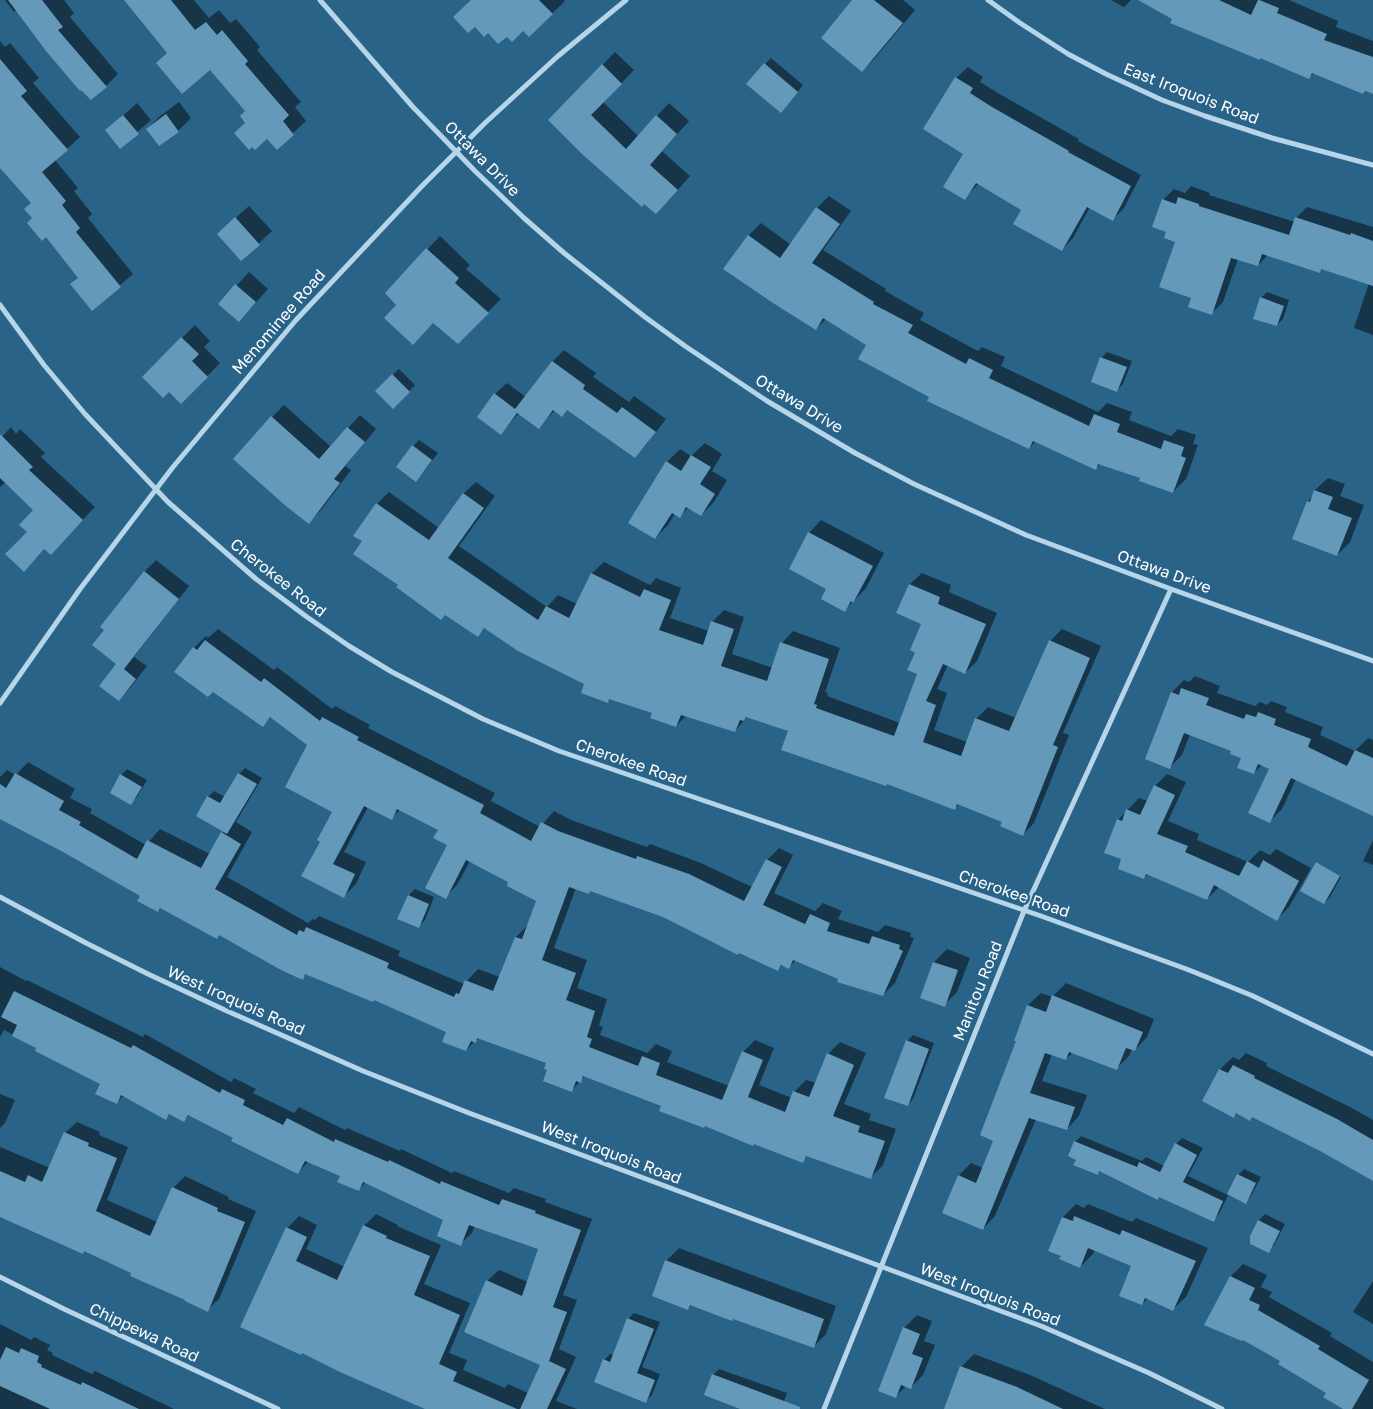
<!DOCTYPE html>
<html>
<head>
<meta charset="utf-8">
<style>
  body { margin:0 }
  canvas { display:block; background:#296388 }
</style>
</head>
<body>
<canvas width="1373" height="1409"></canvas>
<script>
const g = document.querySelector('canvas').getContext('2d');
g.lineJoin = 'round';
function paint(path, color) { g.fillStyle = color; g.fill(path, 'evenodd'); }
const shape = rows => new Path2D(rows.map(r => 'M' + r).join(''));
function strokePath(path, color, width, dash) { g.strokeStyle = color; g.lineWidth = width; g.lineCap = dash ? 'butt' : 'round'; g.setLineDash(dash || []); g.stroke(path); }
function drawText(font, color, halo, rows, align = 'center') {
  g.font = font + ' "Golos Text",sans-serif'; g.lineWidth = 5; g.setLineDash([]); g.textBaseline = 'middle'; g.strokeStyle = halo; g.fillStyle = color; for (const [text, x, y, turn = 0] of rows) {
    g.save(); g.translate(x, y); g.rotate((+turn || 0) * Math.PI / 180); g.textAlign = isNaN(turn) ? turn : align; if (halo) g.strokeText(text, 0, 0); g.fillText(text, 0, 0); g.restore();
  }
}
paint(shape([
  [5,0,64,0,74,13,70,17,118,74,106,86,16,10,14,12],
  [126,0,194,0,209,18,219,10,230,23,236,19,260,47,257,50,301,102,295,107,306,121,277,148,268,137,246,122,246,111,211,69,168,52],
  [472,0,564,0,565,1,529,36,523,30,507,35,488,31,475,25],
  [853,0,903,0,915,10,875,58,862,71],
  [1111,0,1131,0,1124,7],
  [1141,0,1289,0,1338,21,1336,27,1373,41,1373,94,1314,73,1309,77,1174,18],
  [0,41,5,47,10,43,39,78,33,83,80,137,55,160,78,188,74,191,92,214,88,218,133,274,92,309,79,277,34,218,32,203,0,166],
  [615,52,634,70,603,102,638,136,669,103,689,121,662,151,690,176,669,200,549,120],
  [771,58,803,85,787,105,765,64],
  [968,67,983,77,980,82,1003,96,1079,139,1078,141,1141,175,1124,208,1112,220,1090,207,1073,238,1062,250,1023,209,979,183,964,199,965,153,956,78],
  [179,102,191,118,178,131,159,145,147,129,160,116],
  [137,103,151,120,120,147,106,131],
  [1191,186,1210,193,1209,195,1295,222,1296,218,1307,207,1373,227,1373,335,1354,328,1369,283,1322,268,1319,271,1268,255,1258,265,1238,259,1223,302,1212,313,1192,297,1177,242,1168,231,1163,200,1174,189,1185,193],
  [829,196,851,211,823,250,886,289,885,291,924,313,920,320,978,351,982,347,1005,357,1001,366,1098,412,1107,403,1132,412,1129,420,1171,436,1178,429,1196,435,1193,444,1198,445,1186,479,1173,492,1141,478,1101,463,1095,469,1036,441,1029,448,930,397,867,345,826,319,816,329,725,268,749,235,761,223,791,245,817,208],
  [249,206,272,231,241,260,231,222],
  [440,236,470,265,466,269,501,299,458,342,434,321,398,305,386,293],
  [249,272,268,289,239,321,220,304],
  [1267,292,1289,300,1283,319,1277,325,1261,298],
  [195,325,210,341,204,347,220,363,181,403,169,390,143,377],
  [564,350,596,373,593,377,629,402,634,396,666,419,646,445,634,457,568,409,555,410,539,427,519,413,501,433,495,394,507,383,526,397,553,361],
  [1107,352,1132,361,1123,384,1117,390,1101,358],
  [399,369,415,385,393,408,376,391],
  [284,405,331,447,360,415,376,429,345,466,351,470,321,510,309,522,272,417],
  [11,427,16,434,20,429,45,453,41,457,95,507,63,540,45,548,36,558,28,532,35,510,6,482,0,487,0,439],
  [419,440,438,453,422,474,413,446],
  [705,443,722,454,712,471,727,480,714,502,701,515,689,507,679,516,675,513,668,525,655,538,667,462,680,449,691,456],
  [1328,478,1345,484,1340,496,1364,505,1350,542,1337,555,1308,501,1313,496,1315,490],
  [476,482,495,496,459,546,547,607,558,595,577,604,592,573,604,562,650,585,656,578,681,588,670,618,709,631,712,622,724,610,744,617,732,654,773,668,782,643,793,631,840,648,825,692,828,693,827,696,900,723,918,673,916,652,923,624,898,613,910,584,922,573,951,585,949,592,997,613,977,661,965,673,948,665,937,689,947,693,934,730,967,742,976,719,988,707,1016,718,1050,641,1062,629,1101,646,1063,733,1069,735,1034,823,1023,834,1003,821,960,803,955,808,790,730,748,716,735,731,687,715,676,726,653,713,611,698,607,702,586,684,485,628,478,635,400,585,364,541,377,504,389,492,439,528,464,493],
  [821,520,884,553,866,588,845,610,828,588,809,533],
  [156,560,189,586,134,657,147,666,130,688,119,700,118,664,144,572],
  [218,629,274,670,277,667,332,709,335,706,370,725,368,728,495,793,491,801,540,827,554,811,571,820,647,847,650,844,701,863,752,887,767,860,779,848,793,855,774,893,815,911,823,903,842,911,838,919,878,932,885,925,911,933,910,937,914,938,895,983,883,995,796,960,789,967,783,965,778,969,664,916,591,890,576,888,554,948,587,960,577,988,607,999,599,1025,603,1027,600,1035,647,1053,656,1044,672,1051,667,1062,729,1086,743,1052,755,1040,774,1048,759,1085,792,1098,794,1092,806,1080,816,1083,828,1054,840,1042,866,1053,844,1104,871,1114,869,1120,896,1129,883,1165,871,1177,808,1155,802,1161,586,1075,572,1090,549,1070,548,1063,479,1037,466,1050,447,1031,374,999,307,973,302,978,220,934,216,938,161,908,158,911,141,896,0,817,0,777,7,770,16,775,28,762,75,789,70,798,92,809,90,813,146,845,160,829,210,854,224,831,208,797,214,791,225,797,239,774,245,768,262,778,236,822,252,832,227,877,308,923,313,919,315,920,319,916,400,951,398,956,464,984,478,969,500,977,516,937,528,925,537,900,510,882,470,861,457,885,445,897,449,844,439,829,401,809,391,818,368,807,344,852,366,862,356,884,344,896,322,841,333,811,309,745,271,717,263,725,194,648,206,636,208,638],
  [1195,676,1220,686,1217,693,1255,706,1260,702,1267,705,1271,701,1287,707,1285,712,1323,727,1320,735,1355,751,1368,738,1373,740,1373,808,1296,779,1282,809,1269,822,1270,768,1262,765,1254,773,1242,757,1233,750,1190,734,1182,755,1170,767,1172,692,1184,680,1189,682],
  [127,769,147,780,137,797,131,803,121,775],
  [1167,774,1186,782,1168,821,1199,834,1197,840,1248,862,1260,850,1270,855,1276,849,1311,868,1289,907,1277,919,1219,887,1207,899,1148,874,1144,878,1123,859,1118,820,1139,798,1148,801,1155,786],
  [1373,840,1373,865,1363,861],
  [1319,864,1341,877,1330,897,1324,903,1313,870],
  [415,889,434,897,425,920,419,926,409,895],
  [947,949,970,958,957,992,944,1005,922,997,934,962],
  [0,967,26,981,27,980,143,1037,145,1034,231,1082,234,1078,256,1089,253,1093,294,1113,299,1107,345,1130,347,1128,400,1151,401,1149,452,1173,454,1171,509,1193,514,1188,546,1199,545,1202,592,1219,563,1295,577,1300,559,1349,576,1357,556,1401,577,1409,428,1409,303,1352,287,1228,299,1216,317,1225,306,1249,345,1267,364,1226,376,1214,398,1225,397,1226,441,1245,424,1284,470,1303,449,1353,467,1360,463,1370,505,1388,508,1384,528,1393,542,1364,487,1281,499,1270,528,1282,540,1248,475,1226,472,1233,460,1244,445,1219,366,1182,358,1190,342,1175,309,1161,298,1172,235,1137,189,1115,184,1120,171,1113,166,1118,124,1095,117,1102,102,1083,38,1047,4,1030,0,1037],
  [1066,983,1154,1019,1147,1037,1135,1050,1132,1049,1129,1056,1116,1069,1073,1052,1066,1059,1052,1054,1042,1081,1087,1095,1079,1116,1067,1129,1036,1119,995,1216,983,1229,959,1175,971,1163,983,1168,995,1140,1017,1041,1016,1040,1028,1005,1041,993,1052,997],
  [913,1035,934,1043,913,1099,907,1105,907,1041],
  [1246,1053,1267,1063,1266,1066,1350,1107,1373,1120,1373,1179,1322,1151,1253,1116,1250,1119,1237,1113,1233,1116,1204,1101,1220,1069,1233,1057,1239,1060],
  [0,1094,15,1100,5,1123,0,1128],
  [77,1122,100,1132,99,1135,128,1147,107,1200,157,1222,173,1188,185,1176,229,1197,228,1199,256,1211,219,1299,207,1310,85,1250,83,1252,0,1207,0,1147,50,1168,65,1133],
  [1081,1136,1142,1161,1146,1157,1164,1166,1176,1144,1182,1138,1203,1148,1188,1176,1228,1195,1219,1214,1213,1220,1160,1196,1158,1199,1101,1171,1097,1174,1077,1159,1075,1142],
  [1244,1169,1261,1177,1251,1196,1245,1202,1238,1175],
  [1076,1204,1084,1208,1088,1204,1132,1222,1136,1218,1208,1248,1186,1297,1173,1309,1148,1298,1142,1304,1133,1265,1095,1250,1093,1254,1080,1267,1062,1255,1049,1250,1063,1217],
  [1265,1214,1285,1224,1274,1245,1268,1252,1252,1236,1259,1220],
  [679,1248,836,1306,826,1334,813,1347,692,1304,688,1309,666,1261],
  [1243,1264,1267,1275,1261,1287,1272,1292,1269,1297,1332,1333,1330,1336,1373,1362,1373,1409,1349,1409,1282,1360,1231,1276],
  [1373,1281,1373,1324,1353,1312],
  [634,1313,660,1322,642,1367,660,1374,652,1395,646,1401,604,1360,610,1354,614,1355,628,1319],
  [917,1315,932,1321,924,1341,935,1345,923,1375,910,1388,906,1386,895,1397,904,1328],
  [0,1324,31,1340,34,1337,50,1345,47,1350,53,1353,52,1355,92,1374,95,1371,174,1409,0,1409],
  [974,1354,1030,1375,1105,1409,979,1409,961,1367],
  [719,1369,787,1393,781,1409,744,1409,713,1375]
]), '#0007');
paint(shape([
  [8,0,42,0,63,27,58,30,107,87,91,100,81,90,80,91,46,51],
  [124,0,171,0,195,30,206,22,217,35,222,30,248,61,245,64,289,115,283,121,294,135,277,150,267,139,255,150,252,147,249,150,234,133,245,123,240,116,245,111,210,70,182,94,156,63,167,53],
  [471,0,539,0,553,14,529,37,523,31,512,42,507,37,498,44,488,33,484,37,475,27,468,33,453,17],
  [852,0,874,0,903,23,862,72,821,38],
  [1138,0,1219,0,1251,15,1258,0,1259,0,1279,8,1277,13,1327,34,1324,40,1373,57,1373,94,1365,91,1363,94,1312,73,1309,79,1260,58,1260,60,1170,23,1172,19],
  [0,59,27,91,21,96,68,150,42,172,66,201,62,205,80,228,76,232,121,287,92,311,70,284,78,278,46,237,42,241,27,223,32,218,24,209,31,203,0,168],
  [764,63,798,92,781,113,746,84],
  [602,64,622,84,591,115,626,149,656,115,677,134,650,165,678,190,656,214,644,204,642,207,582,154,548,120],
  [955,77,973,88,970,93,992,107,1069,151,1068,152,1131,186,1113,221,1087,207,1062,251,1013,224,1021,210,976,183,965,200,943,187,963,154,923,129],
  [166,114,179,132,159,146,146,129],
  [123,115,139,134,120,149,105,130],
  [1178,197,1199,204,1199,206,1289,235,1295,217,1350,235,1351,233,1373,241,1373,286,1321,269,1320,273,1262,254,1258,266,1231,258,1212,315,1188,307,1191,298,1159,287,1175,242,1164,238,1166,232,1152,227,1162,199,1176,204],
  [816,207,840,224,812,263,874,302,873,304,913,325,908,333,966,364,969,358,993,370,989,378,1089,426,1094,414,1120,424,1117,432,1161,449,1164,440,1184,447,1181,456,1186,458,1173,493,1139,481,1140,478,1098,464,1096,470,1033,441,1029,449,927,401,929,397,858,359,866,345,823,318,816,330,773,303,723,269,748,235,780,258],
  [235,217,260,245,241,261,217,234],
  [426,248,459,278,455,283,489,313,458,344,433,323,413,345,384,318,396,305,385,293],
  [235,284,256,302,239,322,218,304],
  [1260,297,1284,306,1277,326,1253,319],
  [181,337,199,354,192,361,208,377,181,404,169,392,163,398,142,377],
  [1100,357,1127,367,1117,392,1091,382],
  [552,361,585,385,583,389,617,413,622,407,656,432,635,458,567,410,562,417,553,410,539,429,517,413,501,435,477,417,494,393,515,409],
  [392,374,410,392,393,409,375,391],
  [271,416,319,459,347,427,365,442,334,479,340,483,309,524,287,507,233,459],
  [0,434,33,467,29,470,83,520,51,555,44,549,24,572,5,554,27,532,19,525,33,510,0,478],
  [412,445,432,460,416,482,396,467],
  [691,455,711,467,700,484,715,494,701,516,686,507,680,518,672,513,655,539,628,523,666,461,681,471],
  [1314,490,1333,497,1328,509,1352,518,1337,556,1292,539,1307,501,1310,502],
  [463,493,484,508,448,558,538,620,546,606,569,618,591,573,640,597,644,589,671,600,659,630,703,645,711,621,734,629,721,666,767,681,780,642,829,659,814,704,817,705,816,708,894,736,917,674,907,670,915,653,910,650,921,624,896,613,909,584,940,597,938,604,986,624,965,674,943,664,926,701,936,705,923,742,961,756,975,718,1009,731,1049,640,1090,658,1053,745,1058,747,1023,836,1000,826,1002,822,957,804,955,810,887,784,886,786,781,750,788,731,746,717,744,721,740,720,735,732,681,715,676,727,650,718,652,713,609,699,608,703,581,693,584,684,518,651,484,628,478,637,445,615,441,620,396,587,398,585,353,554,362,541,353,536,376,503,429,540],
  [808,532,873,566,853,603,851,601,845,612,821,599,826,589,789,569],
  [144,571,179,599,124,669,136,679,119,701,99,686,116,664,92,645,104,630,100,627],
  [205,640,261,682,264,678,320,721,322,717,359,737,357,740,484,805,480,813,531,841,541,822,558,831,636,859,637,856,689,874,744,901,766,859,782,867,763,905,805,924,810,914,830,923,827,931,869,944,872,936,900,945,899,949,903,951,883,996,837,982,838,979,793,960,789,969,781,965,778,971,739,953,738,955,663,917,590,891,589,894,569,887,542,960,576,973,566,1000,595,1011,587,1037,592,1039,589,1047,638,1066,642,1056,660,1063,656,1075,722,1100,742,1051,763,1060,748,1097,785,1112,793,1091,809,1097,827,1053,854,1065,833,1116,860,1126,858,1132,885,1141,871,1179,806,1156,803,1163,754,1144,753,1146,705,1126,704,1128,659,1111,661,1106,583,1076,581,1083,576,1081,572,1092,543,1081,547,1070,544,1069,546,1063,477,1038,476,1043,471,1041,466,1051,442,1042,446,1032,374,1000,373,1002,305,974,303,980,281,970,219,935,217,939,160,908,158,912,137,901,140,896,61,851,0,819,0,784,6,788,15,773,64,801,59,810,81,822,79,825,137,859,147,840,201,868,221,832,241,844,215,889,297,935,299,930,304,932,306,927,389,963,387,968,454,997,456,993,459,994,465,980,493,991,515,937,522,939,536,901,507,886,508,882,466,860,446,899,425,888,447,845,433,838,438,830,397,809,392,820,364,806,333,864,355,874,344,898,301,876,320,842,317,840,332,812,285,787,307,745,270,717,263,727,213,692,208,697,174,672,193,647,197,650],
  [1181,688,1209,698,1206,705,1244,719,1246,714,1256,717,1258,712,1276,719,1274,725,1311,739,1308,747,1347,766,1355,750,1373,758,1373,816,1291,778,1270,823,1248,813,1269,769,1258,764,1254,774,1237,768,1241,758,1230,754,1231,751,1184,733,1170,769,1145,759,1171,692,1179,695],
  [238,773,257,784,227,834,196,816,207,796,220,803],
  [120,774,142,787,131,805,110,793],
  [1154,785,1175,795,1157,834,1188,846,1185,852,1239,876,1247,861,1259,868,1263,860,1299,881,1277,921,1214,885,1207,900,1146,874,1144,879,1118,869,1121,859,1104,853,1117,819,1122,821,1126,809,1140,815],
  [1316,862,1340,876,1324,904,1300,891],
  [408,895,429,904,419,928,397,919],
  [933,962,958,970,945,1007,920,998],
  [14,991,131,1048,133,1045,220,1093,222,1089,245,1100,243,1105,283,1125,287,1118,334,1142,335,1139,388,1162,389,1160,440,1184,441,1181,499,1205,502,1199,536,1211,535,1213,581,1230,553,1307,567,1312,549,1361,566,1369,547,1409,520,1409,540,1365,464,1332,486,1280,522,1296,538,1249,469,1225,461,1246,437,1236,443,1220,363,1182,359,1191,337,1182,340,1176,305,1161,298,1174,231,1141,233,1138,188,1115,184,1122,169,1114,166,1120,121,1095,117,1104,95,1094,100,1084,35,1051,36,1048,12,1036,17,1025,1,1017],
  [1052,995,1143,1032,1135,1051,1126,1048,1117,1070,1069,1052,1066,1060,1045,1053,1030,1093,1075,1107,1067,1130,1029,1118,983,1230,942,1213,958,1175,976,1183,993,1141,980,1135,1016,1041,1014,1041,1027,1005,1046,1012],
  [906,1040,929,1049,908,1106,884,1098],
  [1233,1065,1255,1076,1254,1078,1337,1119,1373,1140,1373,1181,1322,1152,1252,1117,1250,1121,1236,1113,1234,1118,1202,1101,1219,1069,1228,1073],
  [64,1132,89,1143,88,1146,117,1158,96,1211,150,1236,172,1187,218,1208,217,1211,245,1222,208,1312,185,1301,185,1300,130,1276,131,1273,84,1251,83,1254,0,1217,0,1171,25,1182,28,1175,42,1182],
  [1074,1141,1137,1167,1139,1162,1160,1172,1175,1143,1197,1155,1183,1182,1223,1201,1214,1222,1159,1197,1158,1200,1099,1171,1098,1175,1073,1165,1076,1160,1068,1156],
  [1237,1174,1256,1183,1246,1204,1227,1194],
  [1074,1216,1120,1235,1122,1230,1196,1261,1173,1311,1145,1298,1142,1305,1119,1296,1131,1266,1088,1248,1080,1268,1059,1259,1061,1256,1048,1251,1062,1217,1073,1221],
  [1258,1220,1280,1231,1269,1253,1250,1244,1250,1236],
  [363,1225,387,1236,386,1238,430,1256,414,1295,460,1315,439,1364,457,1372,453,1381,517,1409,425,1409,340,1372,302,1353,301,1355,240,1327,286,1227,307,1237,296,1261,337,1280],
  [665,1260,824,1319,814,1348,733,1319,732,1321,690,1305,688,1310,652,1296],
  [1230,1276,1255,1288,1249,1300,1260,1305,1258,1310,1320,1346,1318,1349,1369,1380,1352,1409,1343,1409,1323,1397,1326,1393,1278,1364,1280,1361,1243,1340,1242,1341,1204,1325],
  [627,1318,654,1329,637,1373,655,1380,646,1403,594,1382,603,1359,610,1362],
  [903,1327,920,1334,912,1354,923,1358,911,1389,901,1385,896,1398,878,1391],
  [6,1347,19,1353,21,1348,39,1356,37,1362,42,1365,41,1367,81,1385,82,1382,139,1409,50,1409,0,1386,0,1360],
  [960,1366,1017,1387,1063,1409,944,1409],
  [712,1374,800,1407,800,1409,740,1409,704,1395]
]), '#6599b9');
strokePath(shape([
  [320,0,412,106,475,171,524,218,564,253,645,317,685,346,767,401,855,453,914,484,1026,535,1171,589,1373,661],
  [988,0,1020,23,1068,54,1106,74,1162,100,1205,116,1272,138,1373,165],
  [0,305,44,365,85,414,168,502,256,579,307,617,349,646,392,672,483,719,559,751,1041,916,1189,970,1253,996,1373,1054],
  [0,703,80,589,173,467,296,320,422,186,485,123,558,56,626,0],
  [0,897,86,943,148,974,227,1011,363,1071,469,1113,1041,1326,1149,1373,1222,1409],
  [0,1277,64,1309,278,1409],
  [824,1409,1024,911,1171,589]
]), '#b6d5e8', 5);
drawText('16px', '#fff', '#296388', [
  ["East Iroquois Road",1191,94,21],
  ["Ottawa Drive",482,159,45],
  ["Menominee Road",279,322,-49],
  ["Ottawa Drive",799,404,31],
  ["Ottawa Drive",1164,572,20],
  ["Cherokee Road",278,578,38],
  ["Cherokee Road",631,763,19],
  ["Cherokee Road",1014,894,19],
  ["Manitou Road",978,991,-68],
  ["West Iroquois Road",236,1001,24],
  ["West Iroquois Road",611,1153,21],
  ["West Iroquois Road",990,1295,21],
  ["Chippewa Road",144,1333,25]
]);
</script>
</body>
</html>
